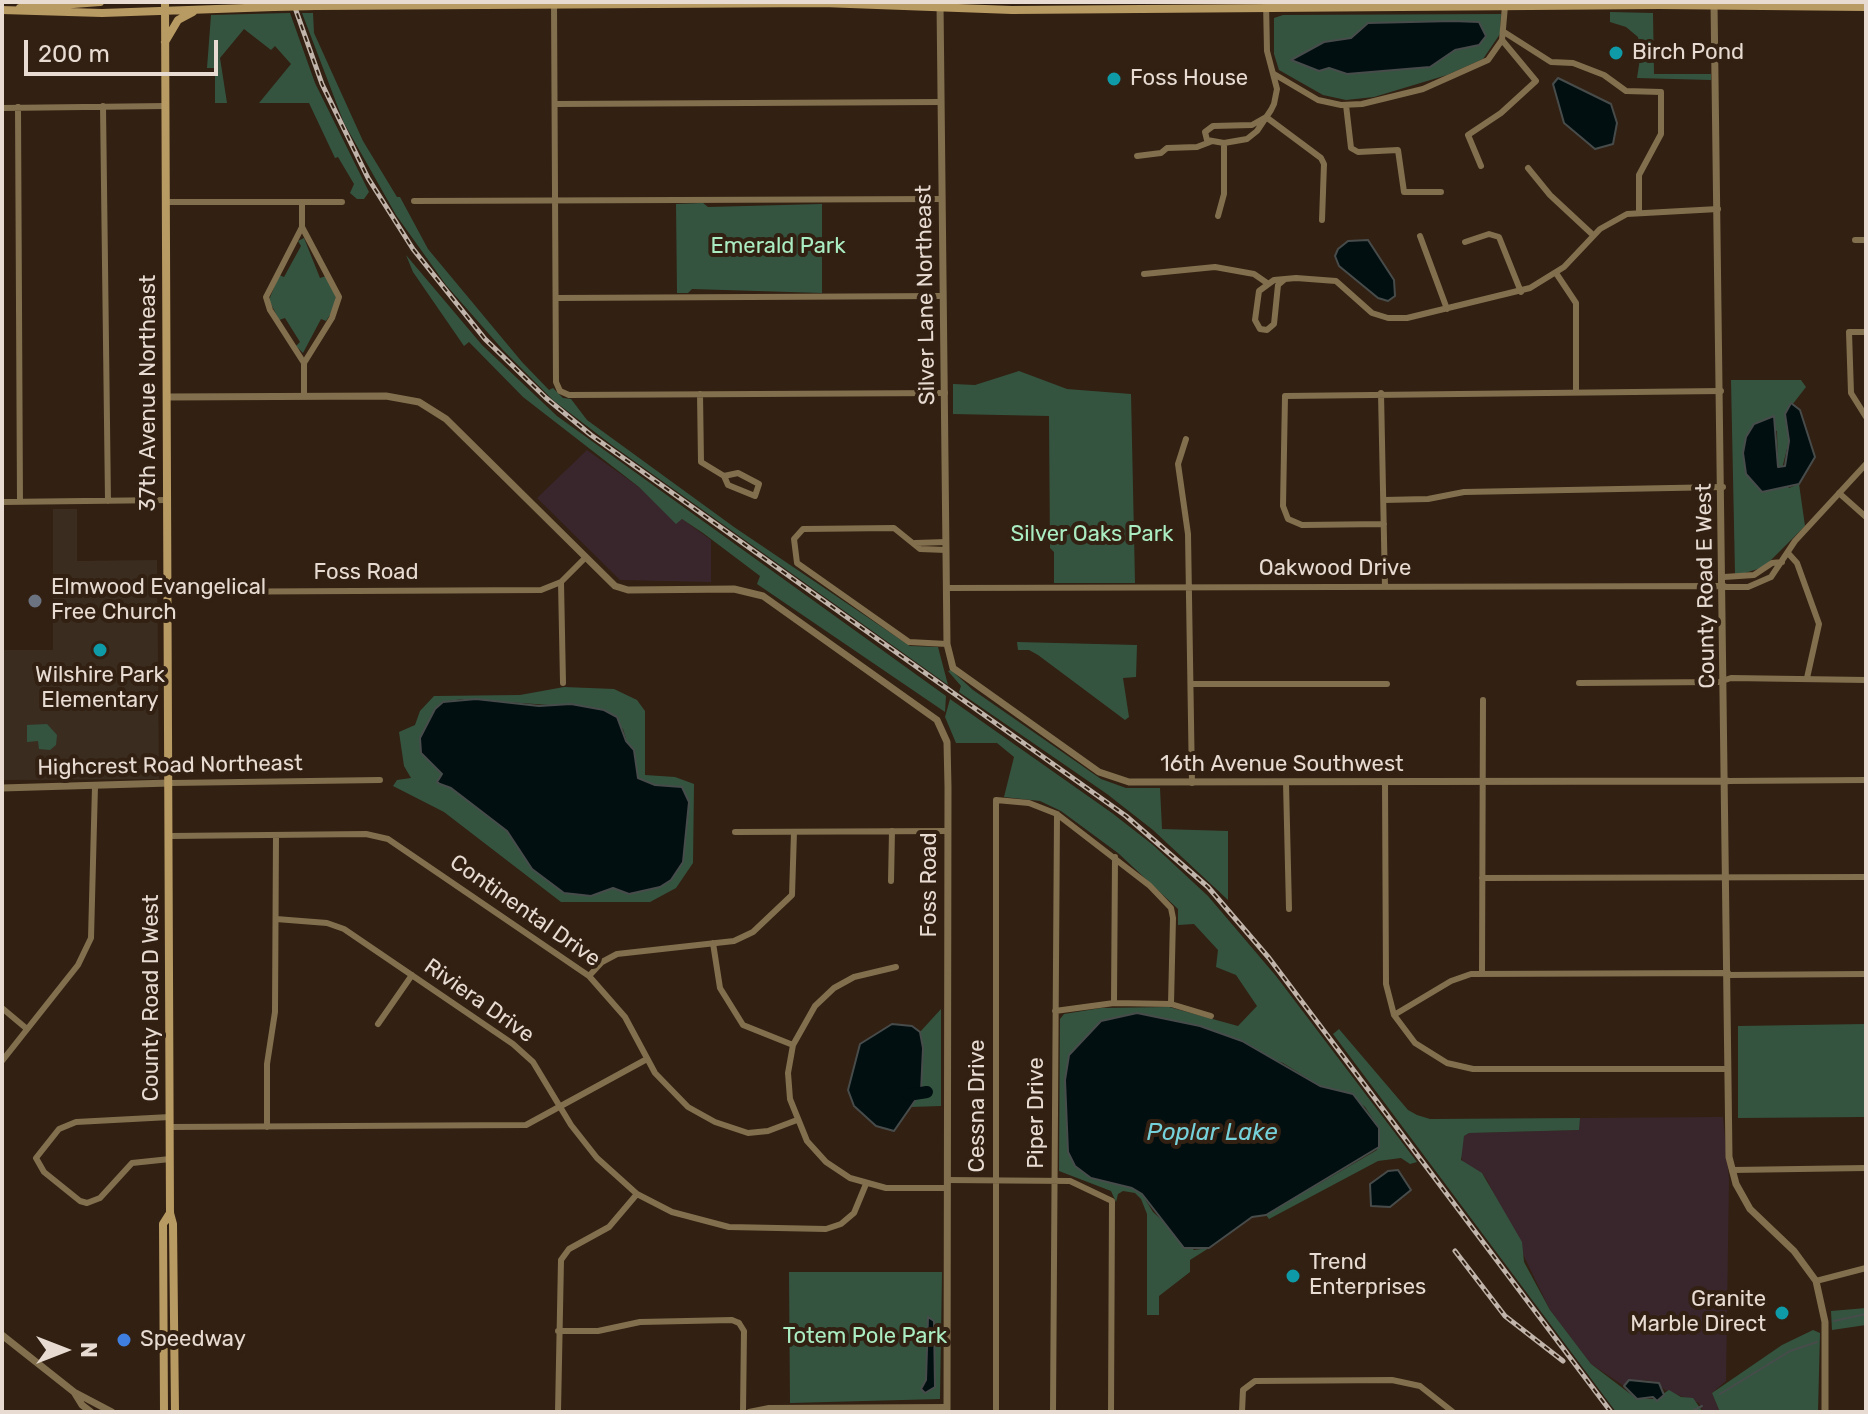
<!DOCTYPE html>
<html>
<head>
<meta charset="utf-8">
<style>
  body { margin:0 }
  #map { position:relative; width:1868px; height:1414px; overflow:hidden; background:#322012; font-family:Rubik,sans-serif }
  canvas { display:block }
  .frame { position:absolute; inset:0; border:4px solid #e7dbd2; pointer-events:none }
  .north { position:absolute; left:24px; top:1310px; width:80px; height:80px; -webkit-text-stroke:6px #322012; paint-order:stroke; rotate:90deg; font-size:22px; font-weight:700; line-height:32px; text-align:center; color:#e7dbd2 }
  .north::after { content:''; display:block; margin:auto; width:28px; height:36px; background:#e7dbd2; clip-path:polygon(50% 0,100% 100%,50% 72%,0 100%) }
  .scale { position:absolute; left:24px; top:40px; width:194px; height:36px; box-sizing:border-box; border:4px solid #e7dbd2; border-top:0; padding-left:10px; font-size:24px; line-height:28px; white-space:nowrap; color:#e7dbd2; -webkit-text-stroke:6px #322012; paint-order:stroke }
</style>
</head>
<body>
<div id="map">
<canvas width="1868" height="1414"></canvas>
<div class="frame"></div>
<div class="north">N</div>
<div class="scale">200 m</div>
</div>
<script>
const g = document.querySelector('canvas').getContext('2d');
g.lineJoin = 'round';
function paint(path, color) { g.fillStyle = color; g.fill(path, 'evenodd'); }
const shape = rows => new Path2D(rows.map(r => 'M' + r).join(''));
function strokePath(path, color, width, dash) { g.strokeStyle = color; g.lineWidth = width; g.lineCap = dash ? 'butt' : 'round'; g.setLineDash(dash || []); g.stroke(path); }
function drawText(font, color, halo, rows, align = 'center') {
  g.font = font + ' Rubik,sans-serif'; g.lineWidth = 8; g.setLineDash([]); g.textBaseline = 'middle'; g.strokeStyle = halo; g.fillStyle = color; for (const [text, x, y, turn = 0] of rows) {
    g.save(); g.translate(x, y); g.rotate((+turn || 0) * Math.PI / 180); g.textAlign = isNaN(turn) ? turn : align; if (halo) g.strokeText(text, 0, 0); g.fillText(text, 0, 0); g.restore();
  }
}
paint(shape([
  [587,450,639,487,676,523,682,519,711,540,711,582,620,580,537,498],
  [1723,1117,1729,1179,1726,1381,1712,1393,1720,1412,1703,1412,1699,1403,1665,1390,1656,1382,1644,1380,1624,1386,1591,1364,1550,1310,1487,1180,1482,1173,1464,1165,1460,1153,1464,1136,1469,1133,1578,1130,1580,1118]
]), '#39262c');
paint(shape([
  [53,509,77,509,77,561,157,560,159,779,2,780,2,650,53,650]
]), '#3a2d20');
paint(shape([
  [1610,12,1653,13,1654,74,1711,74,1711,80,1637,78,1641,52,1638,37,1626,27,1610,22],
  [290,13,315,83,369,192,364,199,357,199,350,193,354,184,338,157,335,158,309,103,259,103,291,64,275,46,271,50,244,29,220,58,227,103,215,103,215,68,207,68,211,15],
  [302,13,313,13,314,33,363,141,397,197,400,197,428,249,522,362,549,390,553,388,563,398,571,399,587,420,734,527,910,646,938,647,948,685,613,446,553,400,503,350,446,285,396,215,344,123],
  [1501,14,1500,34,1483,59,1447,75,1374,97,1346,100,1323,95,1279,70,1274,54,1274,18,1283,15],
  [703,203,708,207,822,204,822,293,692,289,688,293,677,293,676,204],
  [304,238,320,278,326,276,336,297,334,309,326,321,321,319,303,353,296,346,300,342,285,318,279,320,269,300,279,275,284,277,301,246,298,241],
  [406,255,482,345,557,416,946,696,945,712,757,584,760,576,703,533,682,519,676,524,639,487,523,397,469,342,464,346,413,272],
  [1019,371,1067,389,1131,394,1135,583,1054,583,1054,552,1050,548,1049,416,953,414,953,384,975,385],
  [1731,380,1801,380,1806,387,1785,414,1789,440,1782,469,1778,468,1777,431,1754,424,1789,488,1799,484,1805,526,1764,567,1745,573,1735,574],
  [1017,642,1137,645,1136,677,1123,678,1129,717,1125,720,1038,655,1029,650,1018,650],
  [951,670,973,690,1101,779,1126,788,1160,788,1162,829,1228,831,1228,900,1153,830,1107,794,959,692,961,686,948,671],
  [564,687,614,689,637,700,645,711,645,775,675,777,694,784,693,863,676,888,650,902,561,902,444,812,393,786,397,780,411,778,404,766,399,732,415,725,420,711,434,696,520,695],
  [462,699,594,708,623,729,638,778,655,785,682,787,689,802,683,862,660,887,629,894,613,888,591,896,532,869,507,831,451,788,438,782,442,775,421,753,420,738,435,709,443,702],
  [950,699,1112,813,1153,845,1208,896,1276,976,1417,1162,1410,1164,1401,1158,1378,1161,1269,1219,1266,1215,1377,1150,1379,1128,1365,1107,1346,1092,1320,1086,1283,1063,1263,1056,1250,1045,1200,1026,1137,1013,1101,1021,1069,1055,1065,1080,1067,1137,1075,1166,1091,1178,1132,1188,1142,1194,1153,1212,1194,1250,1209,1248,1190,1260,1190,1272,1159,1296,1159,1315,1147,1315,1147,1214,1141,1199,1135,1193,1123,1191,1118,1194,1116,1202,1111,1191,1059,1171,1060,1019,1064,1014,1101,1008,1169,1007,1238,1026,1257,1006,1236,975,1216,967,1218,950,1194,924,1178,925,1178,909,1118,853,1061,811,1040,801,1004,797,1014,757,997,743,956,743,945,717],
  [47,724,57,735,56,745,50,750,39,749,38,741,27,742,27,725],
  [941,1009,941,1106,910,1107,921,1092,923,1048,920,1032],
  [1866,1024,1866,1117,1738,1118,1738,1026],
  [1339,1029,1408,1110,1417,1115,1430,1119,1580,1118,1579,1130,1469,1133,1464,1136,1461,1160,1482,1173,1522,1242,1524,1262,1550,1310,1591,1364,1637,1399,1655,1399,1669,1390,1681,1397,1693,1398,1703,1412,1616,1412,1333,1034],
  [789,1272,942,1272,940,1399,790,1403],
  [1866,1308,1866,1325,1832,1330,1831,1311],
  [1813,1330,1820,1333,1818,1412,1720,1412,1712,1393,1782,1345]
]), '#345440');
const water = shape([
  [1453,21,1479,22,1486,36,1479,45,1455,50,1430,67,1347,74,1329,68,1319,71,1291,60,1324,42,1351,38,1368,23,1453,21],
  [1558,78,1611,104,1617,123,1613,144,1595,149,1564,123,1553,84,1558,78],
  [1368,240,1394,280,1395,296,1388,301,1378,298,1339,266,1335,256,1338,249,1348,241,1368,240],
  [1791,403,1800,410,1815,457,1799,484,1762,492,1746,474,1743,453,1746,437,1754,424,1774,416,1778,467,1785,466,1789,441,1785,414,1791,403],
  [476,699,539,706,571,704,604,710,617,717,626,741,634,750,638,778,655,785,682,787,689,802,683,862,671,880,660,887,629,894,613,888,591,896,564,893,532,869,507,831,451,788,440,784,437,782,442,774,421,753,420,738,435,709,443,702,476,699],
  [1137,1013,1200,1026,1242,1041,1320,1086,1353,1094,1379,1128,1379,1147,1266,1215,1252,1217,1209,1248,1184,1248,1142,1194,1132,1188,1091,1178,1075,1166,1068,1152,1065,1080,1069,1055,1101,1021,1137,1013],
  [892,1024,912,1026,920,1032,923,1048,921,1092,894,1131,876,1126,854,1106,848,1090,860,1044,892,1024],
  [1398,1170,1411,1190,1390,1207,1371,1206,1370,1184,1388,1171,1398,1170],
  [928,1317,934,1321,935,1387,925,1393,921,1389,926,1380,928,1317],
  [1629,1380,1659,1383,1664,1395,1657,1401,1653,1397,1637,1399,1624,1386,1629,1380]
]);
paint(water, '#020f11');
strokePath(water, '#474c4b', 2);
strokePath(shape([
  [1834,1321,1866,1314],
  [1720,1394,1790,1351,1817,1342],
  [1690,1412,1702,1406]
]), '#474c4b', 2);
strokePath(shape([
  [908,1095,927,1092,921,1093]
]), '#020f11', 12);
strokePath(shape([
  [554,2,556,382,560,391,569,395,945,393],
  [1266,2,1267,51,1277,89,1274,104,1271,110,1257,131,1247,139,1224,143,1207,140,1205,132,1213,126,1252,125,1266,117],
  [1504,32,1551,62,1573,63,1604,75,1626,91,1661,92,1661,134,1639,175,1639,211],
  [1274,74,1318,100,1341,105,1362,104,1423,89,1488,60,1502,40,1505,6],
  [555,104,941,102],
  [1346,105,1351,148,1358,152,1398,150,1404,192,1441,192],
  [103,106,108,501],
  [18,107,20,502],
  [2,108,166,106],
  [1266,117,1321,158,1324,164,1322,220],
  [1137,156,1161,153,1167,148,1197,147,1210,142],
  [1481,166,1468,135,1501,113,1536,81,1502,40],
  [1528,168,1550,195,1593,235],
  [414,201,942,199],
  [166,202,342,202],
  [302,202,302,227,339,297,332,318,304,363],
  [1218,216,1224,194,1224,143],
  [302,227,266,297,270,310,304,363,304,396],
  [1420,236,1447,309],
  [1855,240,1866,240],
  [1465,242,1489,234,1499,237,1521,292],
  [1556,273,1576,303,1576,392],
  [1144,274,1215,267,1254,274,1267,283],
  [1285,279,1274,280,1259,291,1255,320,1260,329,1267,330,1274,324,1278,285,1285,279,1296,278,1336,281,1372,313,1388,318,1407,318,1530,288,1564,267,1600,229,1627,214,1718,209],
  [556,298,943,296],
  [1866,332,1849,332,1851,393,1866,417],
  [1381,393,1385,587],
  [700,394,701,462,724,476,728,485,755,496,759,484,738,473,724,476],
  [1186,439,1178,464,1188,534,1192,783],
  [1839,493,1866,517],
  [1384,500,1428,499,1464,492,1723,487],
  [2,502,168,500],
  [1384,524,1302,525,1288,519,1283,506,1285,396,1721,391],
  [915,543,946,542],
  [946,550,920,549,894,528,803,529,794,539,797,563,909,642,947,644],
  [1788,553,1797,563,1819,624,1807,678],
  [1724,577,1754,575,1772,563,1782,562],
  [561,582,563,683],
  [1724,587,1748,587,1771,577,1795,541,1866,464],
  [947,588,1724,586],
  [169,592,541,590,561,582,585,558],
  [1579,683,1719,682,1731,678,1866,680],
  [1191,684,1387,684],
  [1727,781,1866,780],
  [1385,782,1386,984,1394,1015,1415,1043,1447,1063,1473,1069,1728,1069],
  [170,783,380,780],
  [1286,783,1289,909],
  [735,832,948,831],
  [170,836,366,834,388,839,589,976,625,1017,655,1073,688,1107,715,1122,748,1133,768,1131,797,1120],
  [1482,878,1866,877],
  [891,881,892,831],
  [276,919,327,923,344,929,513,1044,533,1062,571,1125,597,1158,637,1194,672,1212,729,1227,826,1229,841,1224,854,1213,866,1184],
  [713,943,720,988,743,1025,793,1045],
  [896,967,854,977,834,988,815,1006,793,1045,788,1073,790,1099,807,1141,826,1162,850,1178,886,1188,947,1188],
  [1482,974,1483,700],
  [1728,975,1866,974],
  [589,976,602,962,617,954,734,941,753,932,792,895,794,832],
  [1114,1003,1115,857],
  [2,1008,27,1029],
  [1055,1011,1114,1003,1171,1004,1211,1016],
  [1394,1015,1451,981,1471,974,1728,973],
  [378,1024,412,975],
  [2,1061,78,965,91,938,95,786],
  [170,1127,526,1125,647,1059],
  [267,1127,267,1064,275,1012,276,835],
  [170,1159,132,1163,100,1198,87,1203,80,1201,44,1172,36,1158,59,1129,76,1122,170,1117],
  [1732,1170,1866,1168],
  [947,1180,1070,1181,1112,1201,1111,1412],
  [1816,1281,1866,1268],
  [739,1323,744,1331,743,1412],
  [558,1331,598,1331,640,1322,732,1320,739,1323],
  [558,1412,561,1260,569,1249,609,1227,637,1194],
  [749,1412,769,1408,947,1407],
  [996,1412,996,800,1029,803,1057,814,1149,885,1171,908,1173,918,1171,1004],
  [1053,1412,1057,814],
  [1242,1412,1243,1390,1255,1381,1392,1380,1420,1386,1453,1412]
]), '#826f4e', 6);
strokePath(shape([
  [940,2,947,644,953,668,1099,772,1129,782,1727,781],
  [1714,2,1729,1157,1736,1184,1750,1209,1794,1251,1816,1281,1825,1322,1825,1412],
  [167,397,386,396,419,402,446,419,615,586,628,590,734,589,763,596,937,720,947,742,948,787,947,1412],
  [2,788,170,783],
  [2,1335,74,1392,112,1412],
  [74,1392,82,1405,91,1412]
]), '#826f4e', 7);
strokePath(shape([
  [165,2,170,1213,173,1224,175,1412],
  [315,6,823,3,1012,10,1659,5,1866,7],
  [20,8,100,2],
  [2,10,102,13,274,7],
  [165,42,178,20,193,12],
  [164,1412,163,1224,170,1213]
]), '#b89a63', 8);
const rail = shape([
  [293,2,322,84,368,178,413,249,485,339,546,398,591,435,1126,816,1208,887,1269,958,1611,1412],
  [1455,1251,1505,1316,1563,1361]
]);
strokePath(rail, '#c1b4aa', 5);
strokePath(rail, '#322012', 2, [6]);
strokePath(shape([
  [274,7,315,6]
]), '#b89a63', 8);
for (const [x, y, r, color] of [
  [1616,53,8,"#0f9aa8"],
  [1114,79,8,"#0f9aa8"],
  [35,601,8,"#6b7280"],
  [100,650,8,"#0f9aa8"],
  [1293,1276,8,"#0f9aa8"],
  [1782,1313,8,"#0f9aa8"],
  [124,1340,8,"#3f7fe0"]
]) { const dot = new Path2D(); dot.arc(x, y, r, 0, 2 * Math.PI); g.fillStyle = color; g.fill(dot); strokePath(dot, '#322012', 3); }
drawText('22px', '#e7dbd2', '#322012', [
  ["Birch Pond",1632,53],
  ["Foss House",1130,79],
  ["Elmwood Evangelical",51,588],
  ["Free Church",51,613],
  ["Wilshire Park",100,676,"center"],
  ["Elementary",100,701,"center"],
  ["Trend",1309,1263],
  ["Enterprises",1309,1288],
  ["Granite",1766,1300,"right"],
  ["Marble Direct",1766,1325,"right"],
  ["Speedway",140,1340]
], 'left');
drawText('22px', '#abedc3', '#322012', [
  ["Emerald Park",778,247],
  ["Silver Oaks Park",1092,535],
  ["Totem Pole Park",865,1337]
]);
drawText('22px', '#e7dbd2', '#322012', [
  ["Silver Lane Northeast",926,295,-91],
  ["37th Avenue Northeast",149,393,-90],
  ["Oakwood Drive",1335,569],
  ["Foss Road",366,573],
  ["County Road E West",1706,586,-91],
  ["16th Avenue Southwest",1282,765],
  ["Highcrest Road Northeast",170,766,-1],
  ["Foss Road",930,885,-90],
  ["Continental Drive",525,911,35],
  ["County Road D West",152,998,-90],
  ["Riviera Drive",479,1001,35],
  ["Cessna Drive",978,1106,-90],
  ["Piper Drive",1037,1113,-90]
]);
drawText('italic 24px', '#75d1da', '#322012', [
  ["Poplar Lake",1212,1133]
]);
</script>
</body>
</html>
